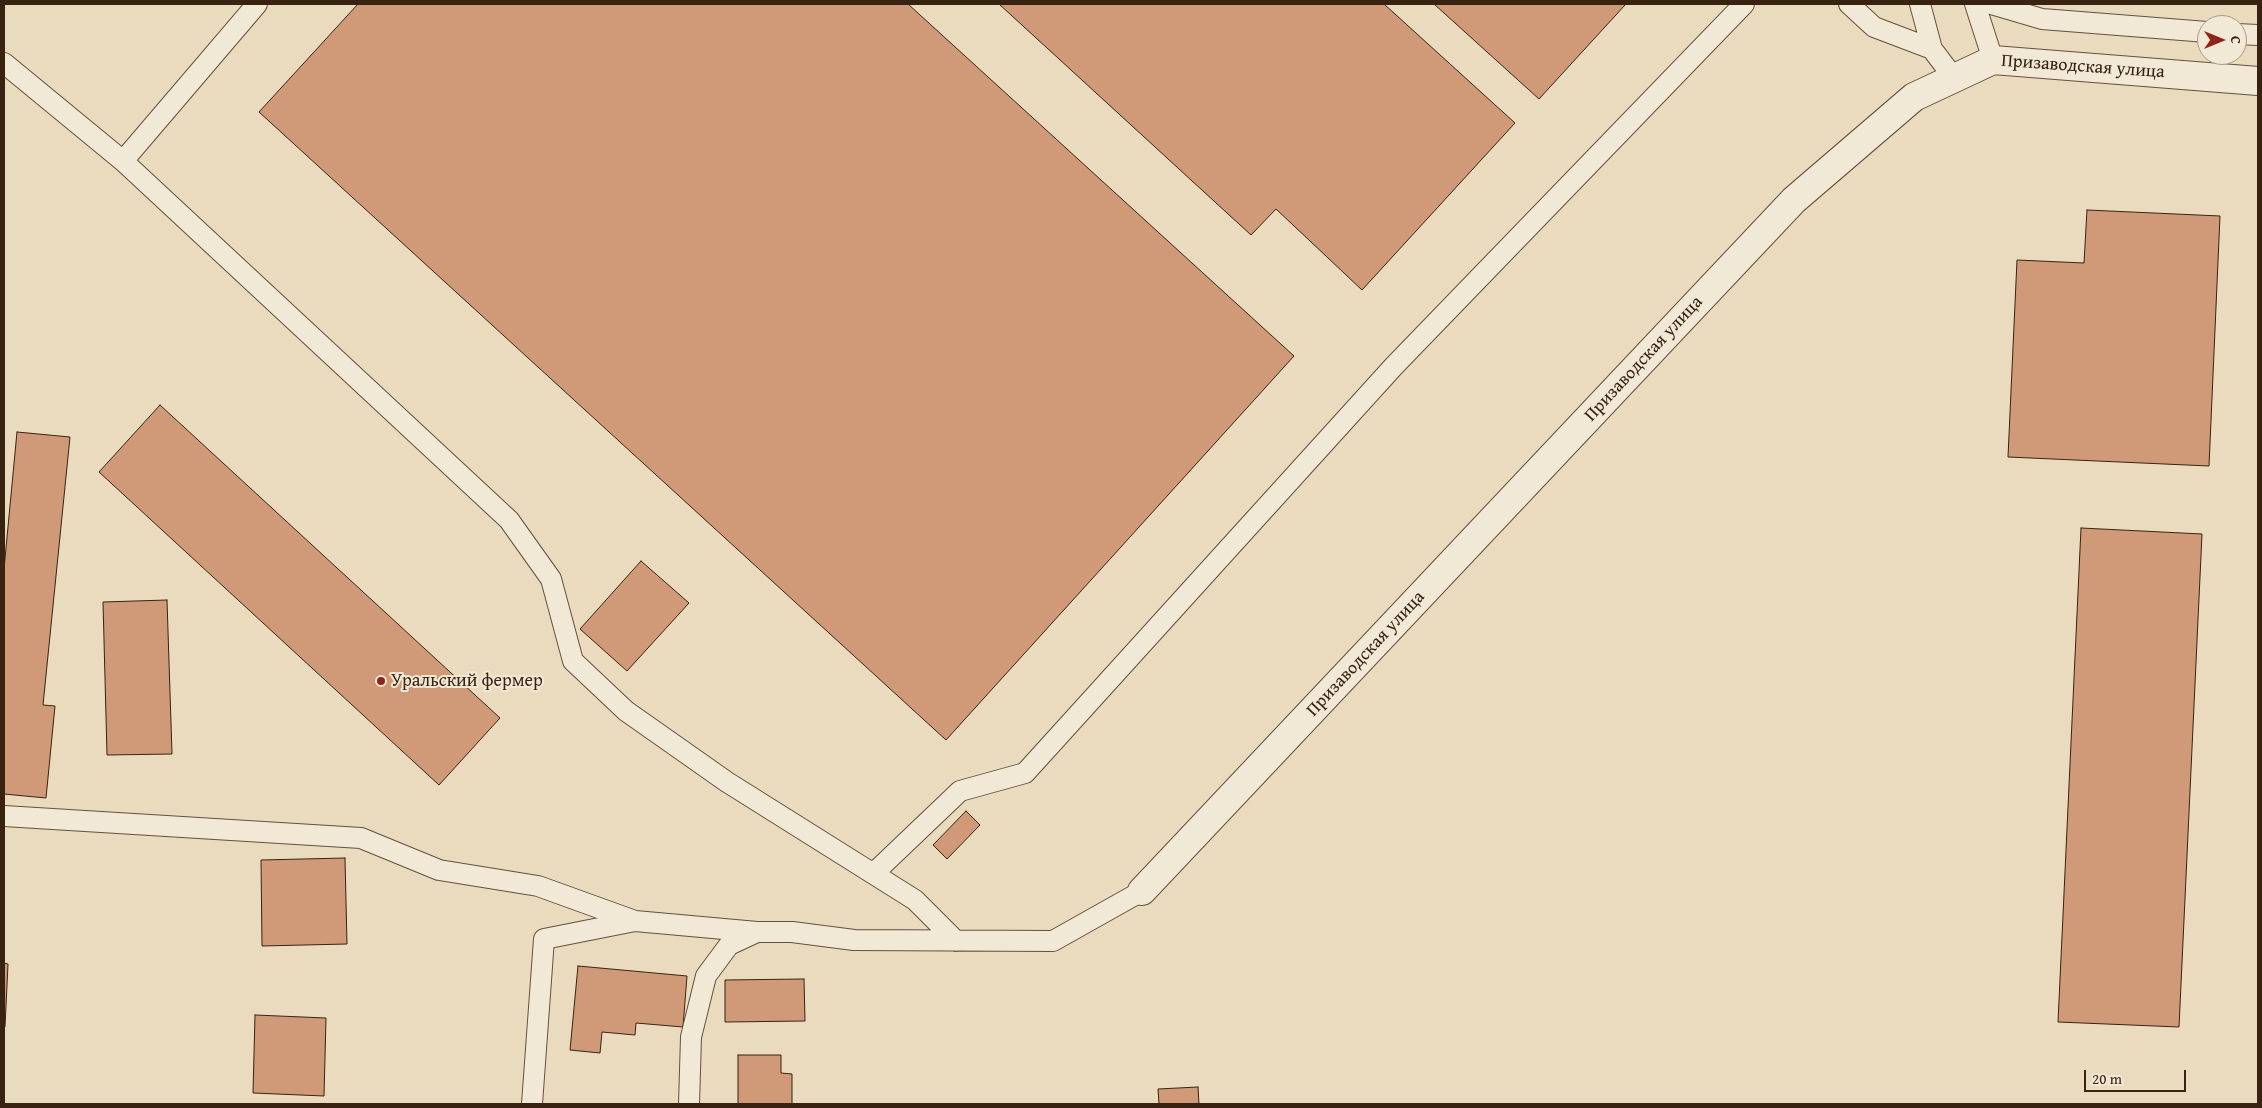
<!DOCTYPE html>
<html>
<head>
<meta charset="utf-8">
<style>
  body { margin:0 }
  #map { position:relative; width:2262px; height:1108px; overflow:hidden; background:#eadbbe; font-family:"Gentium Book Plus",serif }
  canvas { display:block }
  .frame { position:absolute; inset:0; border:5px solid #372310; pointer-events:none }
  .north { position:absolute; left:2197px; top:15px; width:50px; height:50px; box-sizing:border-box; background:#f1e8d5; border:1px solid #a79986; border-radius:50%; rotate:90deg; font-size:14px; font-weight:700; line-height:20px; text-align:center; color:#372310 }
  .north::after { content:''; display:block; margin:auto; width:18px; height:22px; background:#8f2418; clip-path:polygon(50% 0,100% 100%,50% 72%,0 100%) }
  .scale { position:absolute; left:2084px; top:1070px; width:102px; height:22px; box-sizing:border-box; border:2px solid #372310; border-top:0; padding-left:6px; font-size:15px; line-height:18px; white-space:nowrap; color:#372310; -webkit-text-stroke:4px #f1e8d5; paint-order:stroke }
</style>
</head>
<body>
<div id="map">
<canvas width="2262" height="1108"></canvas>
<div class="frame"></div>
<div class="north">С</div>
<div class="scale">20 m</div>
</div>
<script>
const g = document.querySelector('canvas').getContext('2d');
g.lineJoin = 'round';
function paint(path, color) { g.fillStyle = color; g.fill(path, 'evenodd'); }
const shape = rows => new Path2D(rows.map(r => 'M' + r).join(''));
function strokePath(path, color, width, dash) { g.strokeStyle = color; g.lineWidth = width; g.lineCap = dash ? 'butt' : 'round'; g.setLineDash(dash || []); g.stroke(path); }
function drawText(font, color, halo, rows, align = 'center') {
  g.font = font + ' "Gentium Book Plus",serif'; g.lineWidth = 4; g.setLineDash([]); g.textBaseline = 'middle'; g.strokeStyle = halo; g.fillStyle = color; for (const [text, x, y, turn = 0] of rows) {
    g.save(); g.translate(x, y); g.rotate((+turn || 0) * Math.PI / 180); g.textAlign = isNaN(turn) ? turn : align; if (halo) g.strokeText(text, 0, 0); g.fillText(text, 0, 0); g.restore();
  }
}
const building = shape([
  [358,4,908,4,1294,356,946,740,259,112,358,4],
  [999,4,1384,4,1515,123,1362,290,1276,209,1251,235,999,4],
  [1434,4,1626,4,1539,99,1434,4],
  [2087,210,2220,216,2209,466,2008,457,2017,260,2084,263,2087,210],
  [160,405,500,718,439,785,99,472,160,405],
  [17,432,70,437,43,705,55,706,46,798,4,794,4,569,17,432],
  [2081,528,2202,534,2179,1027,2058,1022,2081,528],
  [641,561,689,603,627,671,580,629,641,561],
  [167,600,172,754,107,755,103,602,167,600],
  [966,811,980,825,947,859,933,845,966,811],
  [345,858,347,944,262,946,261,860,345,858],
  [4,963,8,964,5,1027,4,1027,4,963],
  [578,966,687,976,683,1027,636,1023,635,1035,602,1032,600,1053,570,1050,578,966],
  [804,979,805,1021,725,1022,725,980,804,979],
  [255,1015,326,1018,324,1096,253,1093,255,1015],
  [738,1055,781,1055,781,1073,792,1074,792,1104,738,1104,738,1055],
  [1198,1087,1199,1104,1159,1104,1158,1089,1198,1087]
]);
paint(building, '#d09977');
strokePath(building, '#372310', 1);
const lane = shape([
  [1849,4,1874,27,1932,49],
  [1920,4,1932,49,1954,78],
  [1975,4,1993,60],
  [1991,4,2042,19,2207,32],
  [2237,34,2258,35],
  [4,63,123,161,509,520,551,579,573,661,626,711,727,782,915,900,956,941],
  [123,161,257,4],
  [4,816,361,838,439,870,538,886,635,921,757,932],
  [874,873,960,791,1025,773,1394,366,1744,4],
  [532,1104,544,939,635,921],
  [689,1104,691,1037,706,976,729,945,757,932,792,932,854,940,1053,941,1142,891]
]);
const street = shape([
  [1142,891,1794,200,1914,97,1993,60,2258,81]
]);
strokePath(lane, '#64513c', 22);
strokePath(street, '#64513c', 30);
strokePath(lane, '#f1e8d5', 20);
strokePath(street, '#f1e8d5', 28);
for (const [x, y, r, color] of [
  [381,681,5,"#8f2418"]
]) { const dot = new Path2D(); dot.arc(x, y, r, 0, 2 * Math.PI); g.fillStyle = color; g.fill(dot); strokePath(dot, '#f1e8d5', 2); }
drawText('18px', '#372310', '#f1e8d5', [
  ["Призаводская улица",2083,67,4],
  ["Призаводская улица",1644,359,-47],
  ["Призаводская улица",1366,654,-47]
]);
drawText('18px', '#372310', '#f1e8d5', [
  ["Уральский фермер",391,681]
], 'left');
</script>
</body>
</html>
